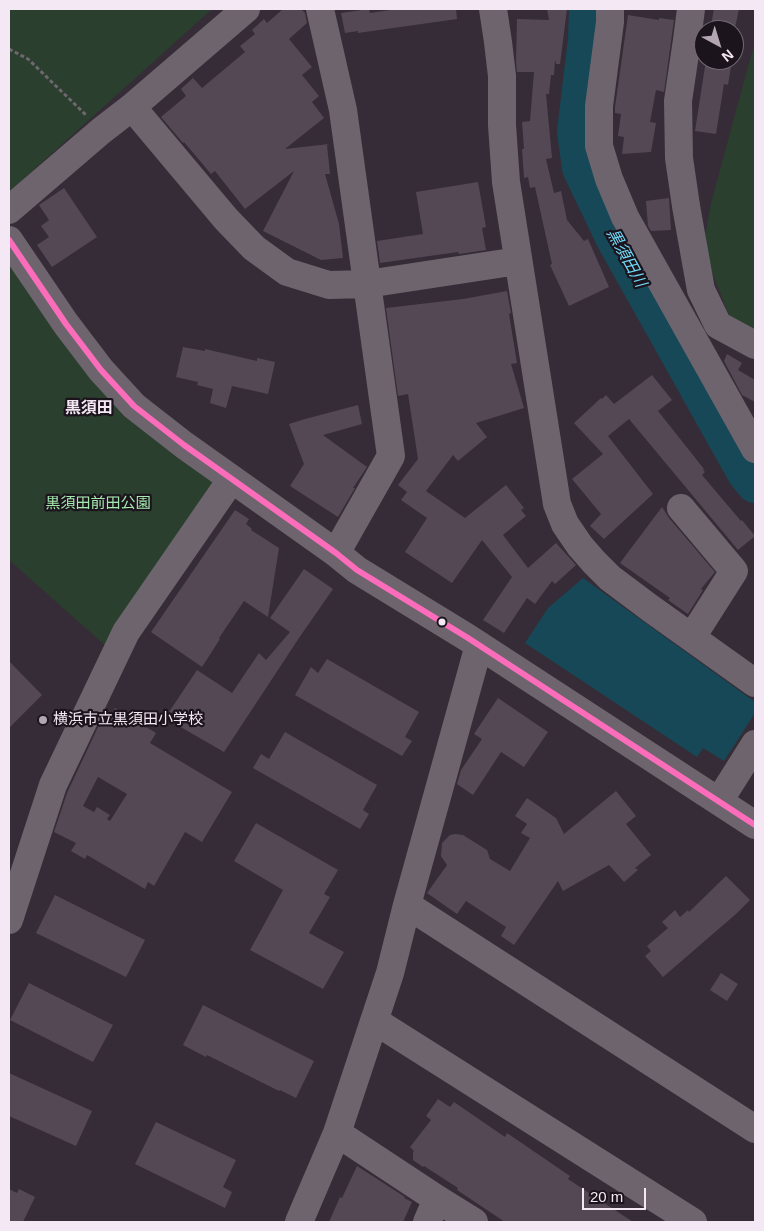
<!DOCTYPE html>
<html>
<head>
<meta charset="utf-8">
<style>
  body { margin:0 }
  #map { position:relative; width:764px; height:1231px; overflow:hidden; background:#362c37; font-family:Helvetica,sans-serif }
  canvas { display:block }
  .frame { position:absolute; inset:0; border:10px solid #f4e8f4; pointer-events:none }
  .north { position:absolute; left:694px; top:20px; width:50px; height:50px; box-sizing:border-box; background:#1c141d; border:1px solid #726973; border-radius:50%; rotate:141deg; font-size:14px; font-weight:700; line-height:20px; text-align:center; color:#f4e8f4 }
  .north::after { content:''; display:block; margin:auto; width:18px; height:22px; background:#b2a6b2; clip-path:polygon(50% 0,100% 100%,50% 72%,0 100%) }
  .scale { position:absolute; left:582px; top:1188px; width:64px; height:22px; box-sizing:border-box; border:2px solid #f4e8f4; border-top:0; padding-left:6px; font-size:15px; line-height:18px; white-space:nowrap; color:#f4e8f4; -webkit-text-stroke:4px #1c141d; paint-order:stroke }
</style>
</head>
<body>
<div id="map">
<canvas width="764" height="1231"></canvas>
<div class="frame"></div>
<div class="north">N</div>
<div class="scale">20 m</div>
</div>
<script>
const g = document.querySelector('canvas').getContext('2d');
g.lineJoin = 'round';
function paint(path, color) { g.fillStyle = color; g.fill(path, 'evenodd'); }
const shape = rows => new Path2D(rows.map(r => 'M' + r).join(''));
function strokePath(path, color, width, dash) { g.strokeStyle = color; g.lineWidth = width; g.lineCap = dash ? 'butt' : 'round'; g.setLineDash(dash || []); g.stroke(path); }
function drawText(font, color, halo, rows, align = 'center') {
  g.font = font + ' Helvetica,"Noto Sans JP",sans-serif'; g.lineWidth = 4.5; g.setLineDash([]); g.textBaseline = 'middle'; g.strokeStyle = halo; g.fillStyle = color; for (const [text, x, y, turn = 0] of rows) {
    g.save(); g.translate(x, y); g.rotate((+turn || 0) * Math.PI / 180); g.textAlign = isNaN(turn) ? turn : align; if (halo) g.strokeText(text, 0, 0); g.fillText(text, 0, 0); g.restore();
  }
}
paint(shape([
  [9,9,212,9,9,192],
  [755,41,755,338,732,324,703,248,711,203],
  [9,260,220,479,108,648,9,560]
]), '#2a3f2d');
paint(shape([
  [583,578,755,702,755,713,724,761,703,748,697,757,525,643,548,608]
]), '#164857');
strokePath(shape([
  [588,9,587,39,576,132,581,168,615,239,746,473,755,484]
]), '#164857', 38);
paint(shape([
  [283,9,301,9,305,13,307,23,289,39,312,67,302,75,319,96,312,102,324,118,285,149,329,144,327,145,330,174,325,174,339,224,343,258,321,260,263,231,294,171,245,209,215,171,211,174,184,142,183,143,161,117,186,96,181,89,193,78,202,88,245,52,240,46,255,34,252,30,264,19,267,23],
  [369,9,370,13,397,9,456,9,457,19,358,33,358,31,345,33,341,13],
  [547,9,567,9,560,64,556,64,555,60,554,75,551,75,549,94,546,94,552,158,546,159,554,193,561,191,567,220,584,241,588,239,609,287,569,306,550,265,552,264,535,187,530,188,528,177,524,178,522,149,524,149,522,122,530,121,534,72,517,72,516,63,517,19,549,20],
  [714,9,739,9,735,28,738,28,736,48,734,48,734,30,710,30],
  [628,15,659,20,659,18,674,20,664,92,656,90,650,122,656,123,651,152,622,154,624,137,618,136,621,114,615,113,615,107],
  [706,60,732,60,728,85,724,84,716,134,695,131],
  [478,182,486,227,482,228,486,250,459,254,458,252,380,263,377,241,423,234,416,192],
  [64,188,97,237,52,267,37,245,49,237,41,226,49,220,39,205],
  [669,198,671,230,651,231,648,226,646,201],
  [507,291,511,313,509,314,517,363,511,364,524,408,476,423,487,437,458,461,453,455,426,491,465,518,506,485,524,508,521,510,526,516,503,535,528,568,556,543,576,565,555,584,552,581,535,604,527,598,504,633,483,620,512,577,482,540,452,583,405,552,427,518,401,500,407,492,398,485,418,459,408,394,398,396,386,308,463,299],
  [183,347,205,351,205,349,257,361,257,358,275,362,268,394,232,386,226,408,210,403,213,389,197,385,198,382,176,377],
  [727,354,742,363,738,370,755,380,755,402,742,395,724,361],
  [652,375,672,400,658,411,704,469,703,470,705,472,702,475,741,521,742,520,755,536,738,550,629,419,608,436,653,494,604,539,590,526,601,514,572,479,603,454,574,423,601,398,602,399,606,395,614,404],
  [358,405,362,424,323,435,367,467,353,488,355,488,338,517,290,486,304,464,289,424,305,419],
  [662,507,669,518,715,572,701,589,703,590,688,614,668,600,670,598,620,563],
  [235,510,249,519,246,524,252,529,251,530,279,548,268,617,244,601,219,638,220,639,202,667,151,632],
  [304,569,333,589,299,638,224,752,165,718,197,670,232,693,259,653,266,660,290,632,270,618],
  [327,659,419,712,405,737,412,741,402,756,295,695,311,667,318,673],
  [9,661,42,695,9,728],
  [498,698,548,732,524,767,501,752,473,795,457,784,461,770,482,739,474,734],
  [115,708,156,733,150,743,232,792,202,842,185,832,154,886,148,882,145,889,87,855,85,859,71,851,76,843,54,832,67,793,99,725,104,716,108,719],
  [98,777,127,794,110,821,107,819,110,815,97,807,94,812,83,806],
  [285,732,377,785,363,810,369,814,360,829,253,768,261,754,269,759],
  [616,791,636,816,626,824,651,855,635,868,638,870,624,882,609,865,563,891,558,881,514,945,501,936,506,927,466,901,457,914,427,893,447,865,441,856,442,843,450,835,455,834,463,835,487,850,490,859,510,871,530,838,521,833,527,824,515,816,527,798,556,818,564,834],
  [256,823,338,870,324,894,330,897,309,933,344,952,323,989,250,950,283,890,234,861],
  [726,876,750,900,736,914,663,977,645,956,651,951,647,946,668,928,662,922,675,910,680,917,688,910,689,912],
  [55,895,145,940,126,977,36,933],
  [721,973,738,984,727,1001,710,990],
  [29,983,113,1025,93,1062,10,1020],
  [203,1005,314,1061,296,1098,280,1090,279,1091,207,1055,206,1057,183,1045],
  [9,1073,92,1111,76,1146,9,1116],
  [438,1099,450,1107,454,1102,505,1137,507,1133,570,1176,568,1179,633,1222,505,1222,457,1190,458,1188,424,1166,423,1167,413,1160,413,1153,414,1151,410,1147,431,1120,426,1116],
  [156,1122,236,1160,223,1187,232,1192,225,1208,135,1164],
  [357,1166,405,1197,404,1198,412,1202,403,1222,329,1222,340,1197,342,1198],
  [9,1189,17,1193,19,1189,35,1197,23,1222,9,1222]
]), '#534854');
strokePath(shape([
  [9,49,28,59,86,115]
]), '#6e676e', 3, [4, 2.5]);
strokePath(shape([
  [320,9,343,110,391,456,336,553],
  [493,9,498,42,502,76,502,125,506,182,557,504,565,524,580,546,594,562,610,578,650,608,755,683],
  [610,9,610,22,599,106,599,146,609,179,625,217,755,449],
  [691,9,687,40,678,101,679,158,686,206,701,290,718,325,755,345],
  [132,107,226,219,254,248,287,272,329,285,367,284,518,261],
  [9,210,101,131,132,107,246,9],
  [9,240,66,324,101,370,134,406,184,445,336,553,357,570,468,638,755,825],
  [681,508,734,571,692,637],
  [719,801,755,744],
  [407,905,755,1129],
  [9,920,53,785,126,632,231,480],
  [375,1021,693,1222],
  [337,1133,437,1199,474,1222],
  [299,1222,337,1133,390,973,407,905,479,645],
  [427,1222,437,1199]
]), '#6d646d', 28);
strokePath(shape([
  [9,240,66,324,101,370,134,406,184,445,336,553,357,570,468,638,755,825]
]), '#fb6dba', 6);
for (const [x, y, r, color] of [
  [442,622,4.5,"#f4e8f4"],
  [43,720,5,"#b2a6b2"]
]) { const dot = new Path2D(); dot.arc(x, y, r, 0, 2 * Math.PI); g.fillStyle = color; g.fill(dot); strokePath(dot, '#1c141d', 2); }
drawText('15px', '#a4e9ad', '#1c141d', [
  ["黒須田前田公園",98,504]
]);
drawText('15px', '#f4e8f4', '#1c141d', [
  ["横浜市立黒須田小学校",53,720]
], 'left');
drawText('italic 16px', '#70daf8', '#1c141d', [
  ["黒須田川",626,258,61]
]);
drawText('bold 16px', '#f4e8f4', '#1c141d', [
  ["黒須田",89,409]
]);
</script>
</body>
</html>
